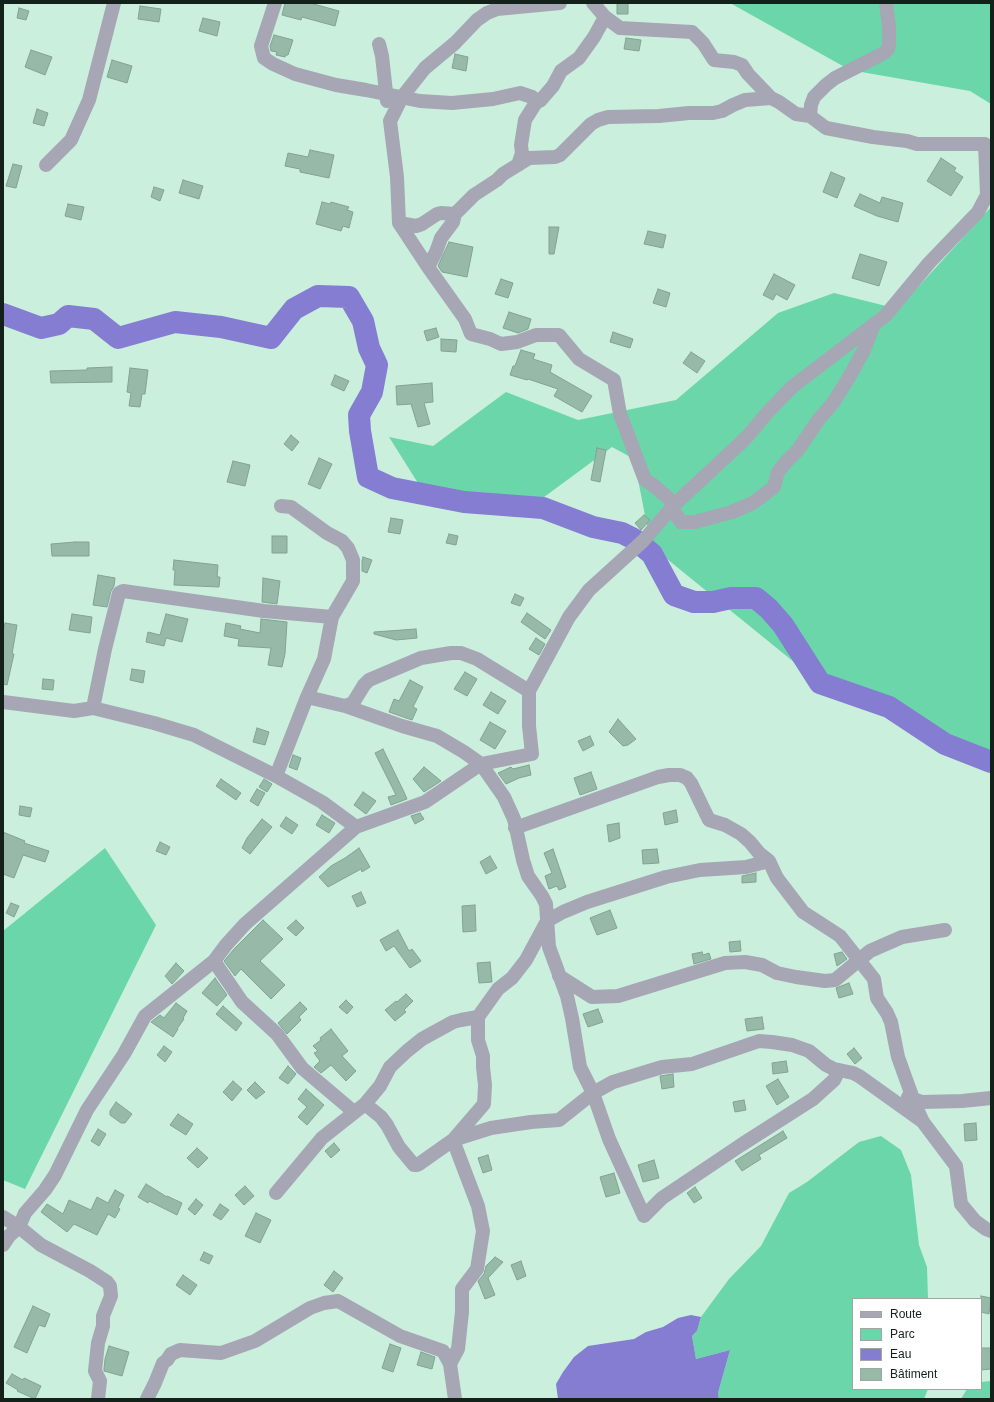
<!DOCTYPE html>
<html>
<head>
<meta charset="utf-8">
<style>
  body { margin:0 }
  #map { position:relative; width:994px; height:1402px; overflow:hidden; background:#cbefdd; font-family:Helvetica,sans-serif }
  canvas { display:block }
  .frame { position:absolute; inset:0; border:4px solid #13211a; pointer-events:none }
  .legend { position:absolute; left:852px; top:1298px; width:130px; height:92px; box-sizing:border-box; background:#fff; border:1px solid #a1a6a3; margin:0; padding:5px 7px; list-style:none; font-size:12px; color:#13211a }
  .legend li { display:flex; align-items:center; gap:8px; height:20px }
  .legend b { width:20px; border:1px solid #a1a6a3 }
</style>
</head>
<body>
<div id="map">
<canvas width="994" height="1402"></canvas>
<div class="frame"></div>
<ul class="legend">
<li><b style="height:5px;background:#a6a6b4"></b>Route</li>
<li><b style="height:11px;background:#6bd6a9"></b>Parc</li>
<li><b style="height:11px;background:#847dd2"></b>Eau</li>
<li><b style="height:11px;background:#97b9a8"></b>Bâtiment</li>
</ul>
</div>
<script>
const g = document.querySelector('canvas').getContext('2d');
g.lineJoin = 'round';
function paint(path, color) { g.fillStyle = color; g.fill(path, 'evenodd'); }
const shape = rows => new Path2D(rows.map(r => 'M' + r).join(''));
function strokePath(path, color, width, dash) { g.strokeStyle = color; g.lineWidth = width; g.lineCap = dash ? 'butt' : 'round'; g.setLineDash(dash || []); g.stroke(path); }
paint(shape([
  [730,3,991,3,991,104,970,91,850,70],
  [991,207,991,757,837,697,651,546,634,459,612,447,517,517,433,507,389,437,433,446,506,392,578,420,676,400,778,313,834,293,898,309],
  [105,848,156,925,25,1189,3,1180,3,931],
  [881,1136,901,1150,911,1175,919,1245,927,1267,928,1299,853,1299,853,1389,928,1389,924,1399,719,1399,718,1393,730,1350,696,1359,692,1336,697,1331,701,1317,729,1279,761,1246,789,1193,807,1182,859,1142],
  [991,1381,991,1399,961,1399,967,1389,981,1389,981,1382]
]), '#6bd6a9');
paint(shape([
  [691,1315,701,1317,697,1331,692,1336,696,1359,730,1350,718,1393,719,1399,558,1399,556,1384,563,1372,574,1357,588,1346,634,1339,646,1332,663,1327,678,1318]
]), '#847dd2');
strokePath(shape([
  [3,314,41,328,59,324,68,316,94,319,118,338,175,322,221,327,271,338,294,309,318,296,349,297,363,321,369,348,377,365,372,392,359,415,360,431,368,477,392,488,464,502,543,508,593,527,622,533,634,539,652,554,674,595,694,602,713,602,731,598,756,598,769,609,783,625,820,683,889,707,945,744,991,762]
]), '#847dd2', 22);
const building = shape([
  [285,3,310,3,339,11,335,26,302,17,301,20,282,15,285,3],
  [617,3,628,3,628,14,617,14,617,3],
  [140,6,161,9,159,22,138,19,140,6],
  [19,8,29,11,26,20,17,18,19,8],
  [203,18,220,22,217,36,199,31,203,18],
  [274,35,293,40,288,55,286,55,285,57,276,55,277,52,271,51,270,46,274,35],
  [626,38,641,40,639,51,624,49,626,38],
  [31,50,52,57,45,75,25,67,31,50],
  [455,54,468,57,466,71,452,68,455,54],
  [112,60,132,66,127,83,107,77,112,60],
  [37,109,48,113,44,126,33,123,37,109],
  [310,150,334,155,329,178,300,172,300,169,285,166,288,153,308,157,310,150],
  [941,158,956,168,954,171,963,177,951,196,927,181,941,158],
  [13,164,22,166,16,188,6,186,13,164],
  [831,172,845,178,837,198,823,192,831,172],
  [183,180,203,186,199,199,179,193,183,180],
  [154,187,164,190,160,201,151,197,154,187],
  [860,194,880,203,882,197,903,203,898,222,877,216,854,206,860,194],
  [322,202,330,204,331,202,349,207,347,210,353,212,349,228,343,226,341,231,316,224,322,202],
  [68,204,84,207,81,220,65,216,68,204],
  [549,227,559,227,554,254,549,254,549,227],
  [648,231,666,235,663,248,644,244,648,231],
  [449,242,473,247,467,277,442,272,438,266,449,242],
  [860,254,887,262,879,286,852,278,860,254],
  [774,274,795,285,787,300,776,294,773,300,763,295,774,274],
  [501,279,513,283,508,298,495,294,501,279],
  [658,289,670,293,666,307,653,303,658,289],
  [509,312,531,319,528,329,518,333,503,328,509,312],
  [436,328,439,337,427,341,424,331,436,328],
  [613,332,633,339,630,348,610,342,613,332],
  [441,339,457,340,456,352,441,351,441,339],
  [521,350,535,354,533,359,552,365,550,372,592,396,582,412,554,396,558,389,528,379,527,380,510,375,513,366,515,366,521,350],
  [691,352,705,361,697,373,683,363,691,352],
  [112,367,112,382,51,383,50,371,87,370,87,368,112,367],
  [130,368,148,370,145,394,142,394,140,407,129,406,131,393,127,392,130,368],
  [335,375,349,381,344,391,331,385,335,375],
  [432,383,433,402,424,403,430,424,418,427,411,404,397,405,396,386,432,383],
  [291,435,299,442,292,451,284,444,291,435],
  [597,448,606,450,600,482,591,480,597,448],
  [319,458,332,464,320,489,308,484,319,458],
  [233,461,250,465,245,486,227,482,233,461],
  [644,515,650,520,641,530,635,523,644,515],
  [391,518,403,520,400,534,388,532,391,518],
  [449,534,458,536,456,545,446,543,449,534],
  [272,536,287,536,287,553,272,553,272,536],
  [75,542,89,542,89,556,52,556,51,544,75,542],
  [363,557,372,560,367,573,362,571,362,561,363,557],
  [174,560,218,565,217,577,220,577,219,587,174,585,175,570,173,570,174,560],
  [98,575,115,578,114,586,111,591,107,607,93,605,98,575],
  [263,578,280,581,277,604,262,602,263,578],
  [515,594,524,598,520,606,511,603,515,594],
  [527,613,551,630,545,639,521,622,527,613],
  [72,614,92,617,90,633,69,630,72,614],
  [166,614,188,619,182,642,166,638,164,646,146,642,148,632,160,635,166,614],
  [261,619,287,622,285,654,282,667,268,665,271,648,238,646,239,639,224,636,226,623,241,626,240,629,260,633,261,619],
  [5,623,17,625,12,654,14,654,7,685,3,684,3,632,5,623],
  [416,629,417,638,396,640,374,634,374,632,416,629],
  [536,638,545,644,539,655,529,649,536,638],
  [132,669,145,671,143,683,130,680,132,669],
  [465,672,477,679,467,696,454,689,465,672],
  [43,679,54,680,53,690,42,689,43,679],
  [410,680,423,687,413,707,417,709,412,720,389,712,394,699,399,701,410,680],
  [491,692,506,701,498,714,483,705,491,692],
  [618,719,636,739,628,745,623,746,609,732,618,719],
  [490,722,506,731,495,749,480,740,490,722],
  [257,728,269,732,265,745,253,742,257,728],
  [590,736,594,745,583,751,578,741,590,736],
  [383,749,404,792,407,799,391,805,388,797,396,795,375,753,383,749],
  [293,755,301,758,297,770,289,767,293,755],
  [529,765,531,775,519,778,506,784,498,773,511,767,513,769,529,765],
  [424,767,441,781,424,792,413,779,424,767],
  [591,772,597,789,580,795,574,778,591,772],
  [221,779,241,793,236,800,216,786,221,779],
  [264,779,272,784,267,792,259,787,264,779],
  [257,789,265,793,258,806,250,801,257,789],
  [363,792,376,801,366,814,354,805,363,792],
  [20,806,32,808,30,817,19,815,20,806],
  [676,810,678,822,665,825,663,813,676,810],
  [420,813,424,819,415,824,411,816,420,813],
  [322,815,335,823,329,833,316,825,322,815],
  [286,817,298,825,292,834,280,826,286,817],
  [262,819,272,827,250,854,242,848,247,838,262,819],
  [619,823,620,838,609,842,607,825,619,823],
  [3,832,25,841,24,843,49,851,45,862,23,855,14,878,3,874,3,832],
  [160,842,170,847,166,855,156,851,160,842],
  [359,848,370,867,362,872,361,869,328,887,319,877,331,866,345,858,359,848],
  [553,849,566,887,559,890,557,886,549,889,545,876,552,873,544,853,553,849],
  [657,849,659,863,643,864,642,850,657,849],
  [490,856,497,868,486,874,480,862,490,856],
  [756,873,756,882,742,883,742,876,756,873],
  [361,892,366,903,357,907,352,896,361,892],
  [11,903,19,906,14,917,6,913,11,903],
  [475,905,476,931,463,932,462,906,475,905],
  [610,910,617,928,597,935,590,918,610,910],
  [263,920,283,939,260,961,285,985,271,999,241,969,235,976,224,961,234,949,263,920],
  [296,920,304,928,296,936,287,928,296,920],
  [398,930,409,951,412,949,421,961,410,968,394,946,386,951,380,940,398,930],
  [740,941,741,951,730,952,729,942,740,941],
  [702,952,703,955,709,953,711,959,694,964,692,954,702,952],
  [842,952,847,959,837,966,834,954,842,952],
  [490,962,492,982,479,983,477,963,490,962],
  [176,963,184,971,172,984,165,976,176,963],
  [215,978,227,995,217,1006,202,993,215,978],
  [849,983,853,994,839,998,836,988,849,983],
  [406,994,413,1001,404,1010,406,1012,395,1021,385,1010,396,1001,397,1002,406,994],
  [346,1000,353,1007,347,1014,339,1007,346,1000],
  [300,1002,307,1009,299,1017,301,1020,287,1034,278,1023,300,1002],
  [176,1003,187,1011,183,1018,184,1019,177,1029,178,1029,173,1037,151,1022,160,1015,164,1018,176,1003],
  [223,1006,242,1023,236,1031,216,1014,223,1006],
  [598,1009,603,1022,588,1027,583,1014,598,1009],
  [762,1017,764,1029,747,1031,745,1019,762,1017],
  [331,1029,348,1051,342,1056,356,1071,346,1081,331,1065,321,1073,314,1067,320,1061,314,1053,318,1051,313,1046,321,1040,320,1038,331,1029],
  [164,1046,172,1052,165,1062,157,1055,164,1046],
  [854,1048,862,1058,855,1064,847,1054,854,1048],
  [786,1061,788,1072,773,1074,772,1063,786,1061],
  [288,1066,296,1074,288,1084,279,1078,288,1066],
  [673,1074,674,1087,662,1089,660,1076,673,1074],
  [778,1079,789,1097,777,1105,766,1086,778,1079],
  [233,1081,242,1089,232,1101,223,1092,233,1081],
  [255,1082,265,1092,256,1099,247,1090,255,1082],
  [306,1089,324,1105,307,1125,298,1117,307,1107,298,1099,306,1089],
  [744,1100,746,1110,735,1112,733,1102,744,1100],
  [116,1102,132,1114,125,1123,121,1123,110,1115,110,1111,116,1102],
  [178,1114,193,1124,186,1135,170,1125,178,1114],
  [976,1123,977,1140,965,1141,964,1124,976,1123],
  [98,1129,106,1134,99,1146,91,1141,98,1129],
  [783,1131,787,1138,759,1155,761,1159,742,1171,735,1161,783,1131],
  [334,1143,340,1150,331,1158,325,1151,334,1143],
  [197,1148,208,1158,198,1168,187,1158,197,1148],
  [488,1155,492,1170,483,1173,478,1158,488,1155],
  [654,1160,659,1178,643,1182,638,1165,654,1160],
  [614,1173,620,1193,606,1197,600,1177,614,1173],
  [146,1184,167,1197,167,1196,182,1203,177,1215,149,1201,148,1203,138,1197,146,1184],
  [245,1186,254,1196,244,1205,235,1195,245,1186],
  [695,1187,702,1198,694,1203,687,1193,695,1187],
  [115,1190,124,1195,118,1208,120,1209,115,1218,108,1214,97,1235,74,1224,67,1232,41,1212,47,1204,63,1214,69,1200,91,1210,97,1197,108,1203,115,1190],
  [196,1199,203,1205,195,1215,188,1209,196,1199],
  [220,1204,229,1210,221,1220,213,1215,220,1204],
  [256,1213,271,1220,260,1243,245,1236,256,1213],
  [204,1252,213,1256,209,1264,200,1260,204,1252],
  [495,1257,503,1262,488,1278,495,1295,485,1299,478,1281,484,1274,486,1266,495,1257],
  [521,1261,526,1276,517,1280,511,1265,521,1261],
  [334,1271,343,1278,333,1292,324,1285,334,1271],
  [183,1275,197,1285,190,1295,176,1285,183,1275],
  [981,1296,991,1298,989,1314,981,1312,981,1296],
  [33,1306,50,1314,45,1327,39,1325,27,1353,14,1347,33,1306],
  [390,1344,401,1348,393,1372,382,1368,390,1344],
  [109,1346,129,1352,122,1376,104,1371,104,1369,105,1359,109,1346],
  [981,1348,991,1348,991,1369,981,1370,981,1348],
  [421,1352,435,1357,432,1369,417,1365,421,1352],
  [12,1374,23,1380,24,1378,41,1386,35,1399,17,1391,18,1390,6,1383,12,1374]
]);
paint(building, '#97b9a8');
strokePath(building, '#81a393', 1);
strokePath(shape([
  [275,3,261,46,264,58,273,64,295,74,336,85,366,90,420,101,452,103,493,99,520,93,532,97,537,101,540,101,553,86,561,71,579,58,594,37,605,17],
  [560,3,497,9,487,13,477,20,455,43,425,68,402,97,390,121,397,177,399,223,428,267,465,319,471,334,490,339,501,344,517,342,536,335,559,335,579,359,614,380,620,414,645,480,653,485,675,504],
  [593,3,605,17,620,28,692,32,703,43,714,60,734,62,742,65,748,74,771,98,779,102,796,114,810,116,826,128,873,137,907,141,917,144,985,144,987,195],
  [379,44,382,56,387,101],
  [810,116,811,105,814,97,826,85,835,78,884,53,888,49,889,44,889,27,886,3],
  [46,165,71,140,89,100,114,3],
  [518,165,522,153,521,145,525,120,537,101],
  [399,223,416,226,422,224,437,214,441,213,455,214],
  [428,267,436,252,441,238,453,222,455,214,474,195,497,180,503,174,529,158,555,157,560,155,591,124,598,120,608,117,659,116,689,113,713,113,722,111,733,105,745,100,771,98],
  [671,507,681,522,695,522,732,512,753,503,774,487,778,472,786,462,798,450,819,419,833,403,848,379,864,350,874,324],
  [307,697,345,706,402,726,437,736,464,752,481,764,504,797,514,819,523,860,528,876,542,896,546,904,549,947,567,996,572,1018,580,1067,593,1093,609,1139,644,1216,662,1198,741,1145,813,1099,834,1080,839,1070],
  [3,702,74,711,93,708,154,723,194,735,276,776,322,802,356,827],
  [345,706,353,703,364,685,369,680,421,658,451,653,461,653,477,659,529,691],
  [93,708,105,649,119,593,123,591,264,611,332,617],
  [276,776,307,697,324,659,332,617,353,581,353,560,348,548,342,541,327,533,291,507,281,506],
  [515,828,658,777,669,775,680,775,687,778,691,783,709,820,725,825,741,834,750,842,759,853,769,861,777,878,803,912,840,936,874,979,877,998,887,1013,891,1022,898,1057,916,1107,923,1122,956,1166,961,1204,975,1221,986,1229,991,1231],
  [214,961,242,1002,277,1034,302,1068,354,1112],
  [559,976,592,997,618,996,725,963,745,962,762,965,777,973,796,977,825,981,835,980,870,951,902,937,945,930],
  [908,1097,922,1102,962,1101,991,1098],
  [365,1104,381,1117,387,1125,399,1147,414,1165,417,1165,419,1164,453,1140,484,1104,485,1085,483,1067,483,1056,478,1040,478,1017,498,989,512,978,526,960,547,921,563,912,587,902,666,877,700,870,746,867,769,861],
  [453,1140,491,1128,531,1122,559,1120,593,1093,613,1082,662,1067,692,1064,759,1041,772,1042,792,1045,809,1051,826,1065,834,1069,853,1073,859,1076,922,1121],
  [276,1193,322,1138,365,1104,380,1086,390,1067,407,1051,422,1039,453,1022,461,1020,478,1017],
  [3,1217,19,1227,41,1245,90,1271,107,1282,110,1286,111,1296,103,1316,103,1326,98,1343,95,1371,100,1381,98,1399],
  [3,1245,9,1236,19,1227,25,1213,45,1190,55,1175,87,1110,124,1054,145,1016,214,961,226,945,245,924,356,827,425,802,481,764,532,754,529,726,529,691,569,617,589,590,643,541,675,504,745,439,768,412,792,387,885,316,929,263,978,212,987,195,991,193],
  [450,1364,458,1349,462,1312,462,1289,477,1269,483,1231,478,1206,453,1140],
  [147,1399,155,1383,163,1363,167,1360,171,1354,180,1350,221,1353,255,1341,310,1308,324,1303,338,1301,400,1336,443,1351,450,1364,455,1399]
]), '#a6a6b4', 14);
</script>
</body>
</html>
